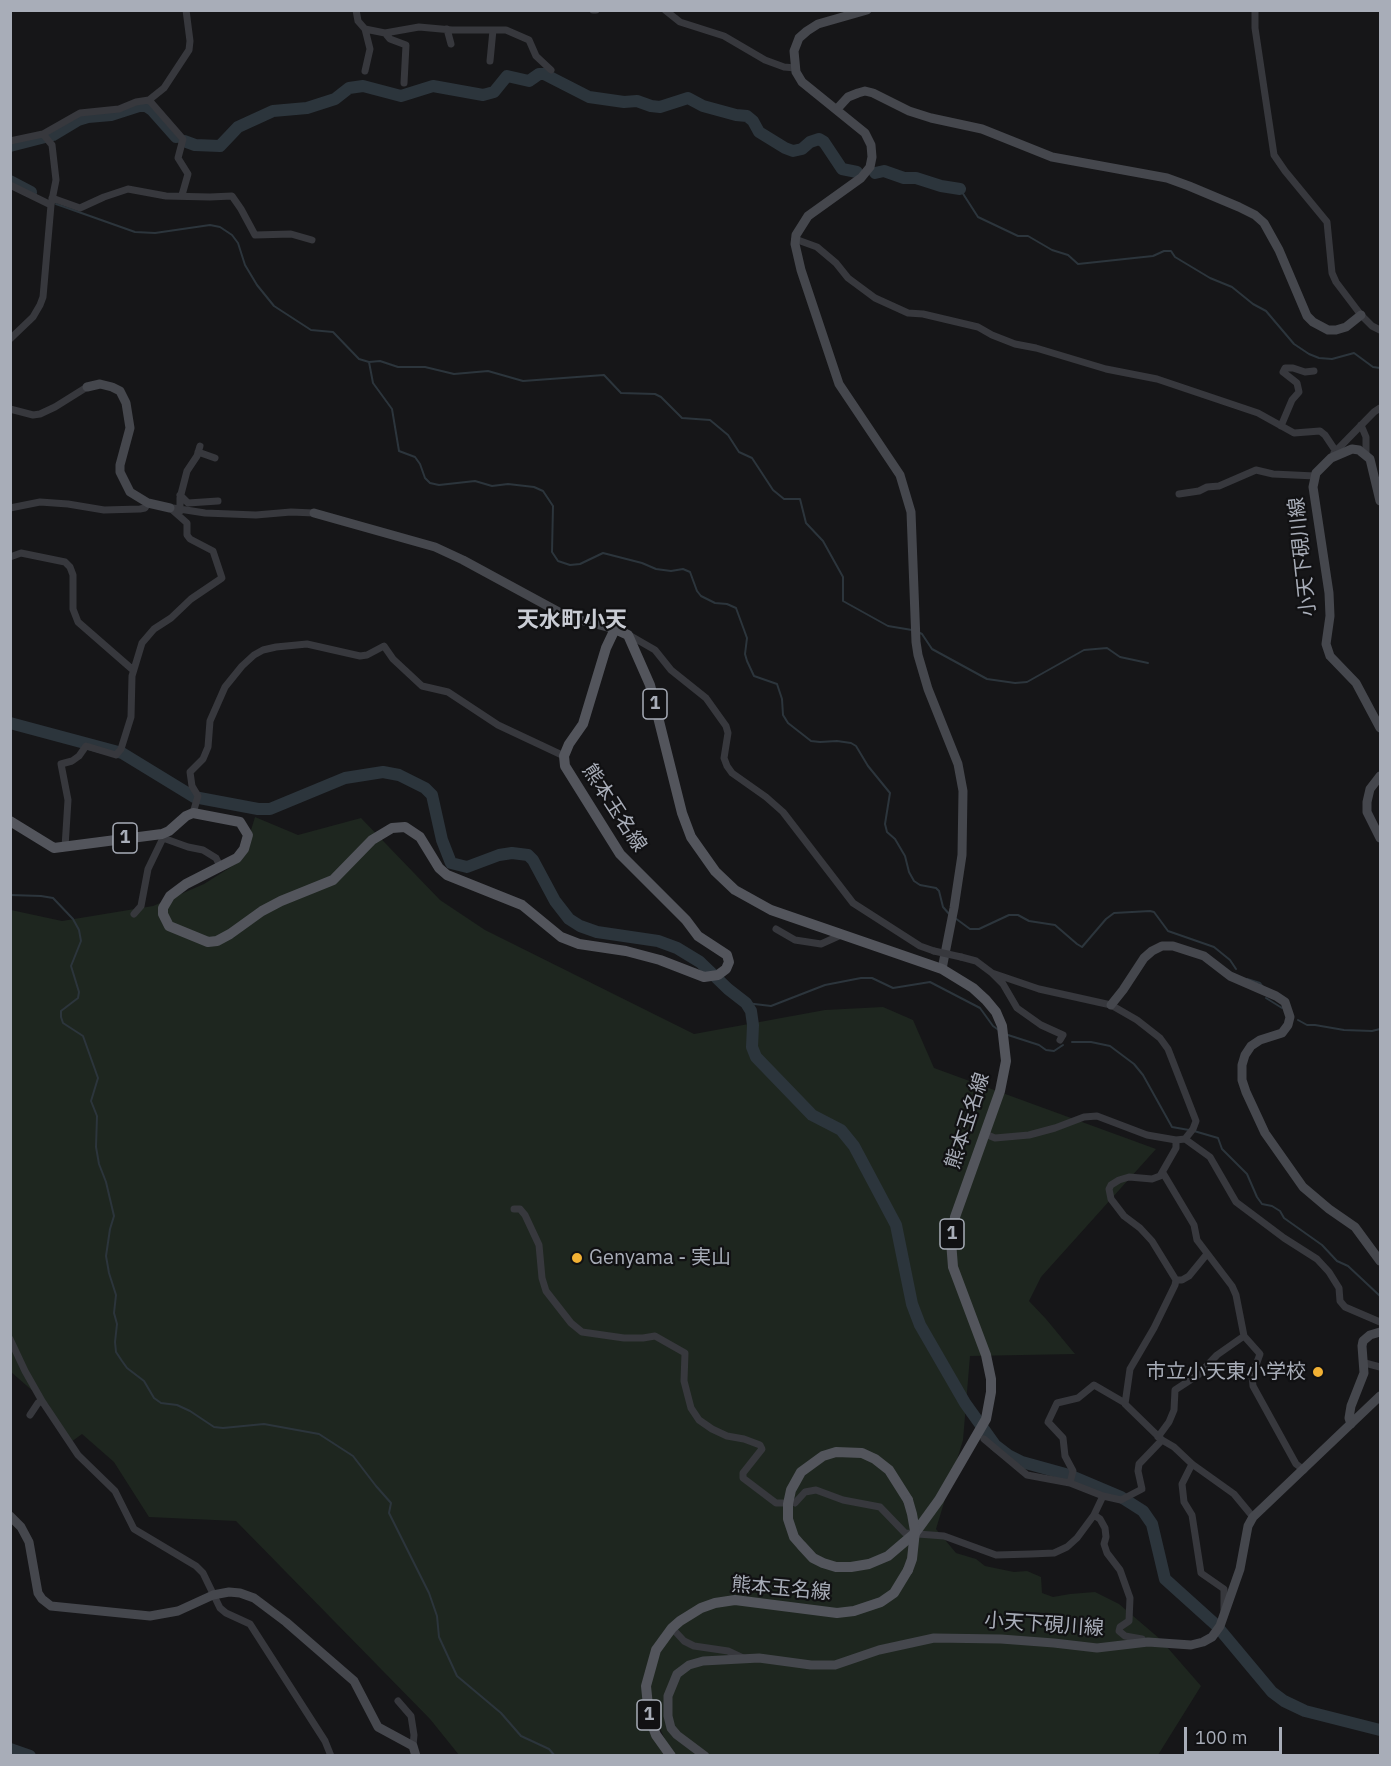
<!DOCTYPE html>
<html>
<head>
<meta charset="utf-8">
<style>
  body { margin:0 }
  #map { position:relative; width:1391px; height:1766px; overflow:hidden; background:#161618; font-family:"IBM Plex Sans",sans-serif }
  canvas { display:block }
  .frame { position:absolute; inset:0; border:12px solid #a8adb8; pointer-events:none }
  .scale { position:absolute; left:1184px; top:1727px; width:98px; height:27px; box-sizing:border-box; border:3px solid #a8adb8; border-top:0; padding-left:8px; font-size:18px; line-height:21px; white-space:nowrap; color:#a8adb8; -webkit-text-stroke:4px #111113; paint-order:stroke }
</style>
</head>
<body>
<div id="map">
<canvas width="1391" height="1766"></canvas>
<div class="frame"></div>
<div class="scale">100 m</div>
</div>
<script>
const g = document.querySelector('canvas').getContext('2d');
g.lineJoin = 'round';
function paint(path, color) { g.fillStyle = color; g.fill(path, 'evenodd'); }
const shape = rows => new Path2D(rows.map(r => 'M' + r).join(''));
function strokePath(path, color, width, dash) { g.strokeStyle = color; g.lineWidth = width; g.lineCap = dash ? 'butt' : 'round'; g.setLineDash(dash || []); g.stroke(path); }
function drawText(font, color, halo, rows, align = 'center') {
  g.font = font + ' "IBM Plex Sans","Noto Sans JP",sans-serif'; g.lineWidth = 4.5; g.setLineDash([]); g.textBaseline = 'middle'; g.strokeStyle = halo; g.fillStyle = color; for (const [text, x, y, turn = 0] of rows) {
    g.save(); g.translate(x, y); g.rotate((+turn || 0) * Math.PI / 180); g.textAlign = isNaN(turn) ? turn : align; if (halo) g.strokeText(text, 0, 0); g.fillText(text, 0, 0); g.restore();
  }
}
paint(shape([
  [255,817,298,835,361,818,440,900,485,930,694,1034,825,1010,883,1007,913,1020,934,1068,1156,1149,1041,1277,1029,1301,1046,1319,1075,1354,970,1356,963,1440,936,1529,956,1553,976,1559,985,1566,1014,1572,1027,1571,1041,1577,1042,1593,1053,1597,1070,1594,1095,1592,1119,1604,1160,1639,1201,1686,1158,1755,672,1755,644,1693,668,1755,459,1755,430,1719,236,1521,149,1517,114,1462,82,1434,71,1442,56,1420,49,1405,11,1372,11,910,62,921,153,906,204,884,242,860]
]), '#1e261f');
strokePath(shape([
  [960,189,978,217,1018,236,1028,236,1052,250,1068,255,1078,264,1153,256,1164,251,1171,251,1175,257,1210,278,1232,287,1253,304,1266,311,1294,344,1309,354,1319,358,1332,359,1354,353,1373,367,1380,368],
  [56,204,135,232,155,233,210,225,220,227,232,235,238,243,245,265,257,285,274,306,311,330,333,332,359,359,369,362,380,361,398,367,425,367,454,374,488,371,523,381,604,375,621,393,655,394,661,397,682,418,710,420,728,435,739,452,752,458,773,490,784,499,800,499,806,523,823,541,843,577,843,601,888,626,912,630],
  [369,362,373,383,392,409,399,451,415,457,420,464,425,478,430,483,439,485,475,481,492,486,508,484,534,487,543,491,553,506,552,552,558,561,570,565,580,564,603,553,642,563,656,569,671,571,683,569,690,572,697,591,701,596,715,603,727,604,736,608,747,638,745,654,747,661,754,676,777,684,782,699,783,715,788,723,811,741,820,742,837,741,851,743,856,746,868,766,890,793,885,824,887,832,895,839,905,856,909,872,914,881,920,885,936,888,939,891,943,907,950,915],
  [918,632,922,634,932,649,987,679,1015,683,1027,682,1084,650,1107,648,1120,657,1148,663],
  [10,895,41,896,53,898,73,919,79,930,81,941,71,966,79,992,78,998,61,1011,61,1017,63,1023,83,1036,98,1078,91,1101,97,1116,96,1147,99,1164,106,1182,114,1216,110,1229,106,1256,109,1273,116,1295,114,1313,117,1324,115,1342,116,1352,122,1361,127,1368,144,1381,154,1398,161,1403,177,1405,190,1411,214,1427,223,1428,264,1424,319,1434,353,1456,376,1486,391,1503,389,1513,429,1593,437,1616,439,1637,457,1676,501,1713,521,1736,549,1749,555,1756],
  [955,918,970,929,979,929,1009,915,1018,915,1029,921,1055,925,1077,944,1082,947,1106,919,1114,913,1150,911,1154,912,1168,931,1214,947,1230,960,1236,969],
  [1247,979,1260,983,1264,988],
  [1266,998,1282,1008],
  [746,1003,771,1006,825,985,861,978,872,978,893,988,930,982,980,1008,993,1026,1000,1031],
  [1298,1020,1307,1025,1315,1025,1344,1030,1372,1031,1380,1029],
  [1008,1035,1039,1045,1046,1050,1054,1051,1063,1045],
  [1072,1042,1091,1042,1110,1046,1134,1064,1143,1075,1172,1127,1189,1130],
  [1194,1131,1218,1138,1222,1149,1247,1174,1257,1197,1262,1204,1272,1206,1280,1211,1284,1218,1322,1245,1337,1261,1348,1266,1380,1296]
]), '#2c353c', 2);
strokePath(shape([
  [184,141,195,145,220,146,238,127,273,111,307,108,335,99,349,88,363,86,401,96,433,86,483,95,494,92,507,76,529,81,539,74,544,74,589,97,624,102,637,101,651,106,660,107,688,98,703,106,736,115,747,116,753,121,759,132,785,148,793,151,802,149,810,142,819,139,824,142,842,169,857,172],
  [10,146,53,135,78,120,88,117,111,115,139,106,146,106,152,110,176,137],
  [875,173,884,171,904,178,916,178,941,186,960,189],
  [10,181,31,192],
  [10,723,122,753,194,797,258,809,270,809,345,778,383,772,399,775,425,788,432,795,442,840,451,863,467,867,499,855,512,853,528,855,533,860,555,901,569,919,580,926,597,932,658,941,677,948,700,962,728,989,746,1003,751,1011,753,1025,752,1047,756,1057,812,1115,841,1130,854,1146,896,1225,912,1304,920,1325,965,1403,995,1445,1008,1455,1022,1462,1069,1475,1121,1497,1143,1511,1152,1524,1165,1579,1216,1625,1272,1692,1284,1701,1305,1711,1380,1730],
  [10,1749,30,1756]
]), '#2c353c', 12);
strokePath(shape([
  [356,10,358,21,365,29,370,49,365,71],
  [593,10,596,10],
  [665,10,680,22,724,36,765,60,784,67,795,68],
  [1255,10,1255,28,1274,155,1285,171,1327,222,1332,273,1336,282,1361,315,1372,326,1380,330],
  [365,29,385,33,390,39,406,45,404,83],
  [447,29,451,44],
  [385,33,419,27,452,30,506,30,529,40,536,56,551,70],
  [490,61,493,30],
  [149,100,183,139,178,158,188,174,182,195],
  [43,134,80,113,119,109,136,102,149,100,164,88,189,50,190,41,186,10],
  [10,141,43,134,52,145,56,180,51,205,43,297,40,305,33,317,10,339],
  [10,185,51,205],
  [52,198,80,208,104,197,128,189,166,196,210,197,232,196,241,209,255,235,291,234,312,240],
  [795,239,817,247,836,263,848,278,875,298,908,313,923,314,978,327,992,335,1015,344,1036,348,1106,369,1157,379,1258,413,1294,433,1320,431,1325,435,1335,450],
  [10,409,33,415,40,414,55,407,87,387],
  [1361,425,1366,437,1366,455],
  [1281,426,1292,400,1299,392,1297,383,1283,372,1285,368,1293,368,1305,372,1314,371],
  [198,452,215,458],
  [1334,453,1374,412,1380,408],
  [1179,494,1199,491,1207,487,1219,486,1256,470,1273,474,1315,476],
  [180,495,188,503,218,501],
  [10,508,40,502,68,504,104,510,140,509,145,508,148,503],
  [173,508,205,513,256,515,291,512,314,513],
  [180,511,180,498,187,471,197,456,200,446],
  [10,557,21,553,65,562,70,567,73,575,73,609,78,622,133,670],
  [629,635,655,650,671,670,706,698,726,726,728,733,724,758,727,766,732,773,766,797,783,812,853,903,920,946,934,951],
  [193,813,198,796,192,786,190,772,203,759,208,747,210,721,225,687,242,666,254,655,263,650,276,647,307,644,360,656,367,655,384,646,393,659,422,686,448,692,498,725,564,756],
  [163,838,188,847,203,850,216,858,220,866],
  [65,847,68,800,61,764,72,761,79,756,86,746,116,755,121,749,131,717,132,676,142,643,154,629,171,618,191,599,222,578,213,551,190,539,187,535,187,523,170,508],
  [134,914,141,906,148,869,163,838,162,834],
  [776,929,795,940,821,944,841,935],
  [961,957,976,961,992,973,1003,984,1017,1008,1041,1025,1063,1035,1060,1040],
  [985,1134,995,1138,1029,1135,1055,1128,1084,1117,1097,1116,1147,1135,1176,1140,1185,1139,1193,1129,1196,1121,1168,1049,1160,1038,1137,1020,1111,1005,1039,989,992,973],
  [1185,1139,1210,1157,1236,1202,1284,1238,1317,1259,1329,1272,1339,1288,1340,1301,1345,1307,1380,1322],
  [1176,1140,1176,1148,1160,1176,1152,1179,1129,1177,1119,1180,1111,1185,1109,1189,1111,1199,1124,1216,1140,1228,1152,1241,1176,1280,1175,1285,1154,1328,1130,1369,1125,1404,1162,1440,1174,1447,1192,1464,1234,1494,1253,1517],
  [1163,1173,1194,1225,1197,1240,1232,1286,1236,1295,1244,1336,1260,1354,1252,1376,1253,1386,1296,1464,1304,1470],
  [514,1209,520,1209,525,1215,539,1245,542,1278,546,1291,571,1323,582,1332,624,1338,643,1338,655,1336,685,1353,684,1381,691,1408,699,1420,712,1429,727,1436,744,1439,760,1445,762,1449,743,1473,743,1478,776,1503,783,1503],
  [1176,1280,1182,1280,1189,1276,1207,1254],
  [10,1339,25,1371,42,1401],
  [1365,1363,1380,1367],
  [30,1415,38,1403,42,1401,78,1455,115,1491,134,1529,196,1566,203,1573,220,1608,226,1613,250,1624,325,1741,331,1756],
  [1158,1437,1169,1422,1174,1410,1175,1390,1198,1375,1217,1355,1244,1336],
  [984,1439,1027,1475,1070,1483,1103,1496,1121,1500,1142,1489,1138,1471,1139,1464,1162,1440],
  [1192,1464,1182,1484,1184,1502,1192,1515,1201,1573,1224,1589,1224,1612],
  [1070,1483,1073,1471,1065,1456,1063,1438,1048,1422,1057,1403,1078,1398,1094,1385,1125,1403],
  [795,1503,805,1492,816,1490,843,1500,880,1507,905,1533,944,1536,996,1555,1031,1554,1054,1553,1067,1547,1077,1538,1094,1515,1103,1496],
  [1094,1515,1100,1519,1105,1528,1106,1537,1104,1544,1107,1553,1120,1570,1130,1598,1129,1621,1120,1627,1119,1631,1125,1636,1142,1639],
  [672,1628,684,1641,694,1646,728,1651,743,1658],
  [398,1701,411,1716,414,1735,413,1746]
]), '#37383d', 7);
strokePath(shape([
  [867,10,818,24,807,31,799,38,794,51,796,72,802,82,865,133,871,145,872,157,870,167,861,178,808,216,796,235,795,244,801,270,839,384,900,475,911,512,916,642,918,655,928,689,958,764,963,791,962,855,954,908,942,969],
  [837,109,848,97,858,93,865,91,873,93,909,111,931,118,982,129,1052,157,1167,178,1189,186,1239,207,1255,215,1264,223,1279,250,1307,316,1313,322,1328,330,1336,330,1346,327,1361,315],
  [87,387,100,384,112,387,120,391,126,403,130,428,120,465,120,472,130,492,148,503,170,508],
  [1380,501,1370,459,1359,450,1352,449,1331,458,1316,473,1313,487,1329,593,1330,616,1326,644,1330,656,1356,683,1380,728],
  [314,513,435,547,463,560,568,617,615,629],
  [1380,776,1370,789,1367,802,1367,812,1380,838],
  [1111,1005,1123,990,1144,958,1152,951,1162,946,1173,946,1204,956,1230,976,1276,996,1285,1002,1290,1017,1288,1025,1282,1033,1260,1040,1251,1046,1245,1055,1242,1065,1242,1080,1246,1092,1265,1133,1303,1187,1329,1209,1355,1227,1380,1261],
  [1351,1424,1349,1418,1351,1406,1364,1373,1362,1346,1363,1341,1370,1335,1380,1332],
  [10,1516,21,1527,29,1542,38,1593,42,1599,51,1606,150,1616,178,1611,213,1595,229,1592,240,1593,254,1598,286,1622,354,1681,378,1727,413,1746,416,1756],
  [705,1756,677,1735,671,1728,668,1716,668,1696,677,1674,689,1665,703,1661,759,1658,811,1665,835,1665,879,1650,934,1638,1001,1639,1054,1643,1097,1648,1148,1642,1191,1645,1203,1642,1212,1637,1220,1626,1240,1569,1248,1526,1253,1517,1380,1396]
]), '#45474d', 9);
strokePath(shape([
  [10,821,54,848,162,834,169,831,186,816,193,813,240,822,248,835,244,849,237,858,186,884,170,896,163,908,163,914,169,926,208,942,217,941,230,934,262,911,281,901,333,880,372,840,392,828,405,827,420,837,439,868,447,875,522,905,561,937,579,944,626,951,660,960,704,977,718,975,726,969,729,962,727,955,698,936,686,920,620,854,565,766,564,756,569,744,583,724,606,648,615,629,628,635,650,685,682,813,691,837,715,871,735,890,771,910,942,969,973,988,986,1000,996,1012,1002,1026,1006,1061,1000,1091,955,1217,951,1241,953,1267,986,1355,991,1379,991,1392,986,1419,939,1500,915,1533,888,1556,869,1564,851,1567,836,1567,823,1563,813,1558,801,1545,794,1537,788,1519,788,1504,791,1490,801,1472,823,1456,836,1452,862,1453,875,1459,889,1470,908,1500],
  [671,1756,656,1735,649,1716,646,1686,656,1650,672,1628,680,1621,701,1608,715,1603,735,1600,837,1613,854,1611,881,1602,894,1593,908,1570]
]), '#53555c', 10);
strokePath(shape([
  [934,951,961,957]
]), '#37383d', 7);
strokePath(shape([
  [908,1500,912,1514,915,1531,912,1559,908,1570]
]), '#53555c', 10);
for (const [x, y, r, color] of [
  [577,1258,6,"#f2b134"],
  [1318,1372,6,"#f2b134"]
]) { const dot = new Path2D(); dot.arc(x, y, r, 0, 2 * Math.PI); g.fillStyle = color; g.fill(dot); strokePath(dot, '#111113', 2); }
for (const [x, y, w] of [
  [655,704,24],
  [125,838,24],
  [952,1234,24],
  [649,1715,24]
]) { const box = new Path2D(); box.roundRect(x - w / 2, y - 15, w, 30, 4.5); g.fillStyle = '#111113'; g.fill(box); strokePath(box, '#a8adb8', 1.5); }
drawText('bold 18px', '#a8adb8', null, [
  ["1",655,704],
  ["1",125,838],
  ["1",952,1234],
  ["1",649,1715]
]);
drawText('20px', '#a8adb8', '#111113', [
  ["小天下硯川線",1303,557,-96],
  ["熊本玉名線",614,808,57],
  ["熊本玉名線",968,1121,-72],
  ["熊本玉名線",781,1589,5],
  ["小天下硯川線",1044,1625,4]
]);
drawText('20px', '#a8adb8', '#111113', [
  ["Genyama - 実山",589,1258],
  ["市立小天東小学校",1306,1372,"right"]
], 'left');
drawText('bold 22px', '#c9ccd4', '#111113', [
  ["天水町小天",572,621]
]);
</script>
</body>
</html>
